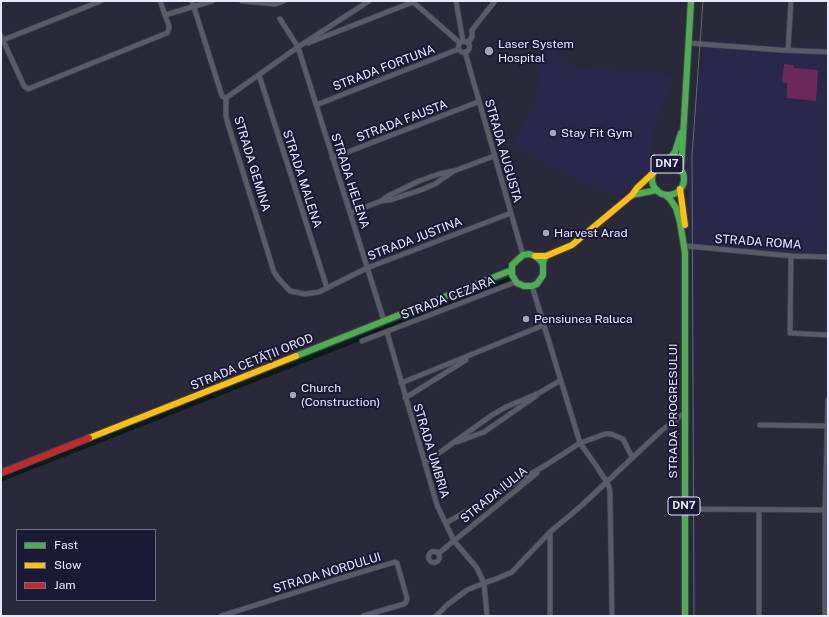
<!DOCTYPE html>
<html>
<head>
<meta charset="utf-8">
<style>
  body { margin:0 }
  #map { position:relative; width:829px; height:617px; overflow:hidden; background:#29293a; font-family:"Public Sans",sans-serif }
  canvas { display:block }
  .frame { position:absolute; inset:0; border:2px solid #e8e9fe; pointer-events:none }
  .legend { position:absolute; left:16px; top:529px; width:140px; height:72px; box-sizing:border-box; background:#1a1936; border:1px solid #6c6c86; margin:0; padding:5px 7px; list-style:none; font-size:12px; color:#e8e9fe }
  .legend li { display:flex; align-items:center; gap:8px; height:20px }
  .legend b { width:20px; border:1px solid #6c6c86 }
</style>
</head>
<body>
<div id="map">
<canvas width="829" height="617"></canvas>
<div class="frame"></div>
<ul class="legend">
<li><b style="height:5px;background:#4caf50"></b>Fast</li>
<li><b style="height:5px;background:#ffc107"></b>Slow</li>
<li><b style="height:5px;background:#c62828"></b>Jam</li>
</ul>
</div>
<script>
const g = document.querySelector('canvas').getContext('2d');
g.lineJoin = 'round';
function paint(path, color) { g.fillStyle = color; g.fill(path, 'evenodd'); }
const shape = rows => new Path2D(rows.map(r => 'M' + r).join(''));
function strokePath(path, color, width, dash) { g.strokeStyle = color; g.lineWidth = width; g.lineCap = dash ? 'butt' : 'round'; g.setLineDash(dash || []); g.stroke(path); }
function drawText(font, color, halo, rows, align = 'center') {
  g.font = font + ' "Public Sans",sans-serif'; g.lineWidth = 4; g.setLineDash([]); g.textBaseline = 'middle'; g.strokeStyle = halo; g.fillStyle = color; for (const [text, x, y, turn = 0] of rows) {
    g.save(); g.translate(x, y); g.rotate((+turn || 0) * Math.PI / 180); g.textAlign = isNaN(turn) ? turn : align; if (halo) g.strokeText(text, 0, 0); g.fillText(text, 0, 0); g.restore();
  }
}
paint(shape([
  [547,36,564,60,570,65,575,67,674,75,653,134,650,159,652,169,634,183,622,199,512,146,535,104],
  [706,39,778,45,828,47,828,260,715,253,715,246,689,243,686,169,688,128]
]), '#29284a');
paint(shape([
  [784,64,793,65,794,68,818,70,816,101,787,98,787,83,782,82]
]), '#6c2857');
strokePath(shape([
  [1,479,511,279]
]), '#091c16', 5);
const street = shape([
  [192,1,222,96,226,98],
  [242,1,275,4,284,1],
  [412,1,460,43],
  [456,1,463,41],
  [165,15,212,1],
  [280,19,298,47,384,321],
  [1,36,24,86,28,89,167,33,169,29,169,26,160,1],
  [3,40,101,1],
  '458.5 47a5.5 5.5 0 1 1 11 0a5.5 5.5 0 1 1-11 0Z',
  [308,43,413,2],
  [468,43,472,37,472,30,495,1],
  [688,43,780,50,828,52],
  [788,50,791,1],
  [465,52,523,255],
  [259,75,327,288],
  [226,98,226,116,228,124,274,272,278,278,290,291,305,294,319,292,367,268,511,213],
  [226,98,298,47,369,1],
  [316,105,459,49],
  [332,158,478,102],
  [381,201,388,196,419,181,439,174,453,171],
  [350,213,381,201,390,200,421,190,435,184,454,171,494,156],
  [687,246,791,256,828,257],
  [791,256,790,333,828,335],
  [532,286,580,443,595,464,606,481,609,487,610,493,612,616],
  [387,332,437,505,454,541,477,568,484,583,487,616],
  [362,341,513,283,517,283],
  [401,383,544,325],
  [405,398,466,360],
  [760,425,828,426],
  [457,442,484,432,536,396],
  [425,463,492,415,506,407,539,393,561,380],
  [684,509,828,510],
  [759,510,759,616],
  [446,523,546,465,580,443,605,434,611,434,623,439,632,457],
  '428.5 557a5.5 5.5 0 1 1 11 0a5.5 5.5 0 1 1-11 0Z',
  [439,553,537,473],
  [221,616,335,580,395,562,397,563,407,598,406,602,404,604,363,616],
  [436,616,447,605,467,590,484,583,496,579,512,572,550,532,581,506,661,431,684,413],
  [550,616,550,532],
  [825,616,825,510,828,400]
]);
const fast = shape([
  '652 179a16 16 0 1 1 32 0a16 16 0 1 1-32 0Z',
  [665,164,675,152,681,133],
  [681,171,691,1],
  [632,195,657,190],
  [665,195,670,199,676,208,680,222,685,253,685,616],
  [543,264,540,260,535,256,529,254,523,255,512,265,512,275,517,283,524,286,532,286,537,284,543,275,543,262,546,256],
  [296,356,512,270]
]);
const slow = shape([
  [680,189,685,225],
  [535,256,546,256,572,245,632,195,637,188,653,173],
  [89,438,296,356]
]);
const jam = shape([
  [1,473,89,438]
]);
strokePath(street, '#464654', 6);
strokePath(fast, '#464654', 8);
strokePath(slow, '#464654', 8);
strokePath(jam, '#464654', 8);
strokePath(street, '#5b5b68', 4.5);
strokePath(fast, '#4caf50', 6);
strokePath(slow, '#ffc107', 6);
strokePath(jam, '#c62828', 6);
strokePath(shape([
  [694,616,692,156,703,1]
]), '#676773', 1);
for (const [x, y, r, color] of [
  [489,51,5,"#a5a6b9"],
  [553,133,4,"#a5a6b9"],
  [546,233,4,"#a5a6b9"],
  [526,319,4,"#a5a6b9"],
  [293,395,4,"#a5a6b9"]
]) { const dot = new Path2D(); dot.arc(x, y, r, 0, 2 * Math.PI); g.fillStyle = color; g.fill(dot); strokePath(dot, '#1a1936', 1.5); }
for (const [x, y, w] of [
  [667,164,32],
  [684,506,32]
]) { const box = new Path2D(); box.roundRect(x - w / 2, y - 9, w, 18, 3); g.fillStyle = '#1a1936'; g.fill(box); strokePath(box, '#e8e9fe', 1); }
drawText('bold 11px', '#e8e9fe', null, [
  ["DN7",667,164],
  ["DN7",684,506]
]);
drawText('12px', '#e8e9fe', '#1a1936', [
  ["Laser System",498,44],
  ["Hospital",498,58],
  ["Stay Fit Gym",561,133],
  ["Harvest Arad",554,233],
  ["Pensiunea Raluca",534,319],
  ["Church",301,388],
  ["(Construction)",301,402]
], 'left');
drawText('12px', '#e8e9fe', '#1a1936', [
  ["STRADA FORTUNA",384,68,-21],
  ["STRADA FAUSTA",402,121,-21],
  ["STRADA AUGUSTA",503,151,74],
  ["STRADA GEMINA",252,164,73],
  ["STRADA MALENA",302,179,72],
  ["STRADA HELENA",350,181,72],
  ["STRADA JUSTINA",415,239,-21],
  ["STRADA ROMA",758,242,4],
  ["STRADA CEZARA",448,298,-21],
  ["STRADA CETĂȚII OROD",252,362,-22],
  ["STRADA PROGRESULUI",673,411,-90],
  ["STRADA UMBRIA",431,451,73],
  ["STRADA IULIA",494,495,-39],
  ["STRADA NORDULUI",327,573,-17]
]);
</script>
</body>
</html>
